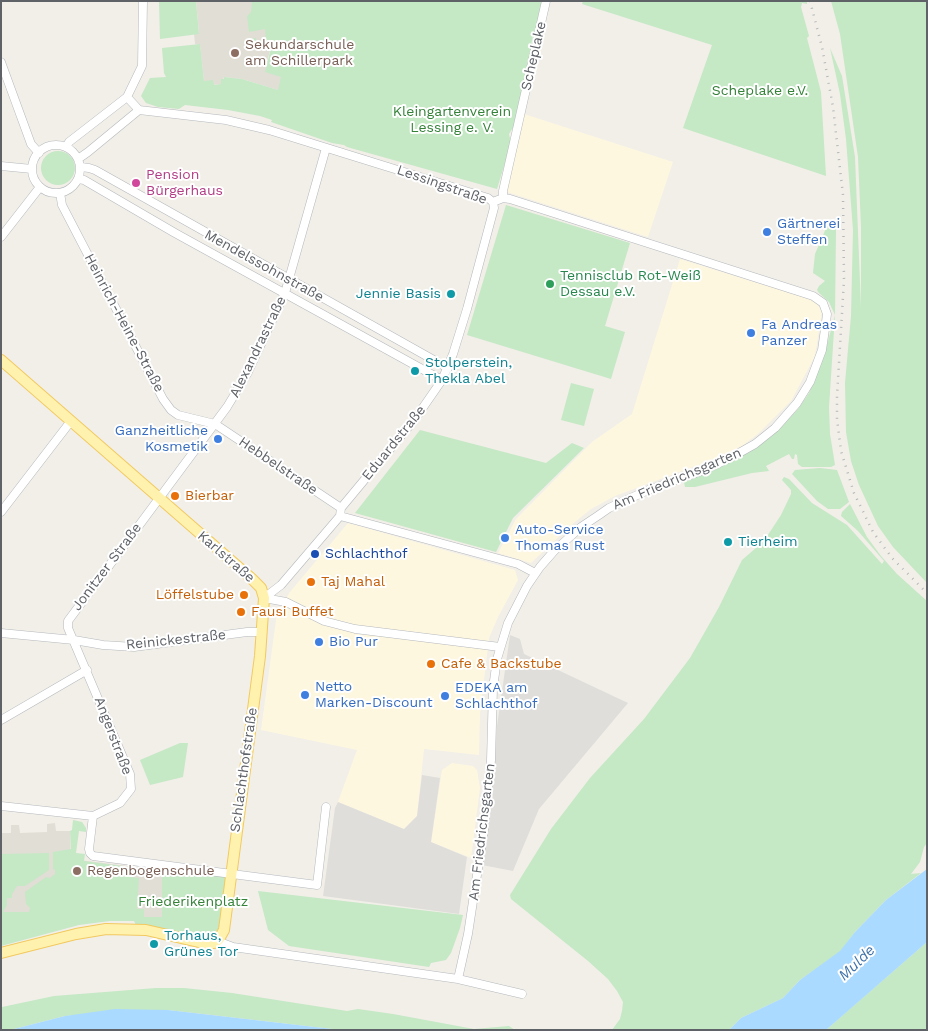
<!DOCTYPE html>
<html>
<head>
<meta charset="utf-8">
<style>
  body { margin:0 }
  #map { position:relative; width:928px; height:1031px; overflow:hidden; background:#f1efe8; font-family:"Work Sans",sans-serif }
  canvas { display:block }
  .frame { position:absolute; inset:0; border:2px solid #5f6368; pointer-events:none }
</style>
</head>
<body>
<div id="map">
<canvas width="928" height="1031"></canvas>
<div class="frame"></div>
</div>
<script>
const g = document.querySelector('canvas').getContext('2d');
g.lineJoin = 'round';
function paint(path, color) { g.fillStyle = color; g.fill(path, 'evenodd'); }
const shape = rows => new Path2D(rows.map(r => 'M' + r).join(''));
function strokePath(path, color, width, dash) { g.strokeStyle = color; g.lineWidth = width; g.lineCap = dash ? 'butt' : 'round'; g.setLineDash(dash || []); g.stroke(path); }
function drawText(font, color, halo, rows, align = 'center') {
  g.font = font + ' "Work Sans",sans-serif'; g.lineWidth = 4; g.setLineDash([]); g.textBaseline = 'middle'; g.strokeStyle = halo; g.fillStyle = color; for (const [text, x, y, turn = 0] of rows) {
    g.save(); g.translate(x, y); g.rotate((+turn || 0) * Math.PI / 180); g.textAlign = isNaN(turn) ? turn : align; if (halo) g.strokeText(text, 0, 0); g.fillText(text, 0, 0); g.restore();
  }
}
paint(shape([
  [524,114,673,162,648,237,507,192],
  [680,259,815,301,822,311,815,356,791,401,759,433,742,446,725,455,615,496,591,509,570,526,531,563,498,553,516,519,592,442,632,414],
  [348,523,515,570,518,580,498,617,489,638,480,713,479,755,424,749,417,816,404,829,338,802,357,750,261,730,277,613,290,592],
  [452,763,473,766,477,770,480,788,471,858,431,842,442,770]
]), '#fef7e0');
paint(shape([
  [510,635,520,639,524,654,628,703,539,809,513,871,482,865,490,818,497,726],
  [422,775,440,778,431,842,467,857,459,914,323,896,335,808,338,802,404,829,417,816]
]), '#e0deda');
paint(shape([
  [196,1,285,1,267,61,288,67,281,91,242,79,224,77,222,84,213,85,204,81,200,45,195,44,194,34,199,33],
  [55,823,56,831,70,831,71,859,152,869,152,872,155,872,155,870,162,870,162,918,144,917,143,909,1,913,1,833,11,833,11,825,19,825,20,833,47,832,47,824]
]), '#e1ded6');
paint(shape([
  [159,1,196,1,199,34,160,39],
  [252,1,543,1,535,35,533,36,531,45,533,46,514,126,509,134,511,143,497,189,347,147,344,145,332,143,271,122,272,120,260,116,228,110,185,105,179,109,158,107,146,103,141,96,150,78,166,77,164,73,162,48,200,44,204,81,213,80,214,85,221,84,221,79,224,79,224,77,242,79,278,90,281,77,265,72,272,44,270,42,251,44,250,39,256,38,256,41,266,40,265,29,249,32,247,16,251,12],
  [583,1,807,1,807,4,802,3,801,7,809,36,807,38,821,92,826,176,683,128,712,45,582,4],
  [831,1,927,1,927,583,893,547,878,526,859,485,851,461,846,432,845,383,851,316,853,230,846,139,840,94,830,48,842,76,855,157,861,308,861,227,858,157,840,34],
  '41 168a17 17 0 1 1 34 0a17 17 0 1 1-34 0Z',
  [506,205,630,243,605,326,625,332,611,379,467,335],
  [827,226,836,229,835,315,829,407,830,434,835,465,831,467,802,467,798,464,797,455,795,454,794,459,792,459,789,454,766,466,769,471,752,473,695,487,685,487,684,482,687,480,733,461,772,436,798,409,809,393,824,356,835,315,829,302,819,293,817,290,819,286,825,281,813,273,815,254],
  [571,383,594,389,584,426,561,420],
  [420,430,546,463,572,443,584,448,513,518,496,552,355,513],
  [820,468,837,470,849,502,840,509,828,509,817,501,792,474,795,470],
  [784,477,789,479,812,503,847,525,882,564,884,561,858,531,841,516,842,512,850,504,867,537,881,556,897,574,927,601,927,843,924,847,920,862,911,874,921,873,886,900,855,932,840,952,800,980,783,998,741,1018,729,1030,612,1030,620,1019,622,1011,623,1002,617,991,608,979,588,961,511,899,510,895,551,829,590,778,644,719,690,658,719,607,742,560,764,541,781,515,791,494,791,490,782,480],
  [180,743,188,743,183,777,150,785,140,760],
  [73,820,82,822,86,828,86,832,79,831,76,853,85,854,84,861,137,868,136,874,122,872,116,875,139,878,137,909,144,909,144,917,162,917,162,867,225,877,227,879,220,924,216,934,211,937,196,937,136,925,134,921,110,921,79,925,1,946,1,854,49,853,49,870,25,886,17,886,12,894,12,898,7,898,7,905,3,912,29,912,30,908,26,904,25,892,46,877,50,878,55,874,55,870,53,869,53,852,71,849,70,831,72,830],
  [258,891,463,915,460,928,451,953,446,960,431,963,429,967,289,946,268,930],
  [927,942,927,1030,826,1030,843,1015],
  [156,988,184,988,232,993,347,1011,358,1009,393,1014,474,1029,509,1026,515,1030,341,1030,168,1010,65,1016,10,1030,1,1030,2,1007,54,996]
]), '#c5e8c5');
paint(shape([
  [927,869,927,942,826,1030,729,1030,741,1018,783,998,800,980,840,951,855,932,886,900],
  [115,1009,168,1010,341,1030,10,1030,65,1016]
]), '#aadaff');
const minor = shape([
  [1,62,31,144,39,153],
  [127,97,139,110,226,120,269,130,488,198,493,202],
  '32 169a24 24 0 1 1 48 0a24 24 0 1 1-48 0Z',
  [66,147,69,142,127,97,142,66,143,1],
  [78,159,88,152,139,110],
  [1,166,32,169],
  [81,167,89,168,95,170,448,368],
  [79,179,84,180,175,233,442,380],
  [60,193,62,205,163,399,171,410,178,415,215,424,341,508],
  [503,198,503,191,546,1],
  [1,237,40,187],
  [1,512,71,421],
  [340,516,518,564,535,573],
  [264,598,281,585,340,516,341,508,415,419,442,380,453,354,467,309,494,208,493,202],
  [264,598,286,602,324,621,355,629,500,647],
  [1,633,74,640,103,645,134,647,247,632,262,632],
  [1,720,87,670],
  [1,806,93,816],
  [93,816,120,803,131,789,130,774,68,628,68,621,227,407,247,374,285,293,326,148],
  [93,816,89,849,90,853,93,856,317,885,326,807],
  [217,941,233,947,458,979,522,994],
  [458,979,468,934,484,829,491,760,493,688,497,659,508,623,527,586,540,567,554,551,581,527,599,515,609,508,646,491,704,470,730,458,755,444,775,428,797,403,810,382,822,350,826,322,827,314,823,303,813,296,510,199,503,198,493,202]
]);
const major = shape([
  [1,360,251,578,261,588,264,598,260,656,224,930,219,939,214,943,203,943,146,930,106,929,76,934,1,953]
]);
strokePath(minor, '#b5b8bc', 9);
strokePath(major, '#f2c960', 12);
strokePath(minor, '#fff', 8);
strokePath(major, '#fff2af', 10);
strokePath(shape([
  [810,1,822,47,833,107,843,195,844,280,837,396,837,419,841,451,854,493,873,532,892,558,927,593]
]), '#b6b7b8', 2.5, [1, 6]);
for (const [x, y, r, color] of [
  [235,53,5,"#8d6e63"],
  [136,183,5,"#d1479c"],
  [767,232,5,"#3f7fe0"],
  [550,284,5,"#2e9e5b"],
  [451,294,5,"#0f9aa8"],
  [751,333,5,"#3f7fe0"],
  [415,371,5,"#0f9aa8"],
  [218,439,5,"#3f7fe0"],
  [175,496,5,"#e8710a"],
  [505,538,5,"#3f7fe0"],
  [728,542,5,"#0f9aa8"],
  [315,554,5,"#1a4fb4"],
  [311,582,5,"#e8710a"],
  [244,595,5,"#e8710a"],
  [241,612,5,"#e8710a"],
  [319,642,5,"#3f7fe0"],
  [431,664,5,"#e8710a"],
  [305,695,5,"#3f7fe0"],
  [445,696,5,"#3f7fe0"],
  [77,871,5,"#8d6e63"],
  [154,944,5,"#0f9aa8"]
]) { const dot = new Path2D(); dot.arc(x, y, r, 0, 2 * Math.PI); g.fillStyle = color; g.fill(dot); strokePath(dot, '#fff', 2); }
drawText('14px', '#785e54', '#fff', [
  ["Sekundarschule",245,45],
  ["am Schillerpark",245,61],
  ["Regenbogenschule",87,871]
], 'left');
drawText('14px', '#5f6368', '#fff', [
  ["Scheplake",534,56,-77],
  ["Lessingstraße",442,185,19],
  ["Mendelssohnstraße",264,266,29],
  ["Heinrich-Heine-Straße",124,323,62],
  ["Alexandrastraße",258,347,-64],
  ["Eduardstraße",394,443,-51],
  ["Hebbelstraße",278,466,34],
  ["Am Friedrichsgarten",677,479,-23],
  ["Karlstraße",226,557,41],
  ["Jonitzer Straße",107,567,-53],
  ["Reinickestraße",176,640,-6],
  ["Angerstraße",113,736,69],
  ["Schlachthofstraße",244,770,-82],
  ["Am Friedrichsgarten",482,832,-83]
]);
drawText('14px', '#348238', '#fff', [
  ["Scheplake e.V.",760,91],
  ["Kleingartenverein",452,112],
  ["Lessing e. V.",452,128],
  ["Friederikenplatz",193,902]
]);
drawText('14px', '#b23c85', '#fff', [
  ["Pension",146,175],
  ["Bürgerhaus",146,191]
], 'left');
drawText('14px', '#366cbe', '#fff', [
  ["Gärtnerei",777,224],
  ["Steffen",777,240],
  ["Fa Andreas",761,325],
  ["Panzer",761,341],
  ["Ganzheitliche",208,431,"right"],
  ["Kosmetik",208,447,"right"],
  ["Auto-Service",515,530],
  ["Thomas Rust",515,546],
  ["Bio Pur",329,642],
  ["Netto",315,687],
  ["Marken-Discount",315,703],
  ["EDEKA am",455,688],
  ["Schlachthof",455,704]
], 'left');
drawText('14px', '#27864d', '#fff', [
  ["Tennisclub Rot-Weiß",560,276],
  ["Dessau e.V.",560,292]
], 'left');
drawText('14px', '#0d838f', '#fff', [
  ["Jennie Basis",441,294,"right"],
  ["Stolperstein,",425,363],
  ["Thekla Abel",425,379],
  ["Tierheim",738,542],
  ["Torhaus,",164,936],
  ["Grünes Tor",164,952]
], 'left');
drawText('14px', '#c56008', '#fff', [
  ["Bierbar",185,496],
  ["Taj Mahal",321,582],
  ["Löffelstube",234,595,"right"],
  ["Fausi Buffet",251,612],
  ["Cafe & Backstube",441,664]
], 'left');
drawText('14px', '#164399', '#fff', [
  ["Schlachthof",325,554]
], 'left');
drawText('italic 15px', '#4174aa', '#fff', [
  ["Mulde",857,963,-44]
]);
</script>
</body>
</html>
